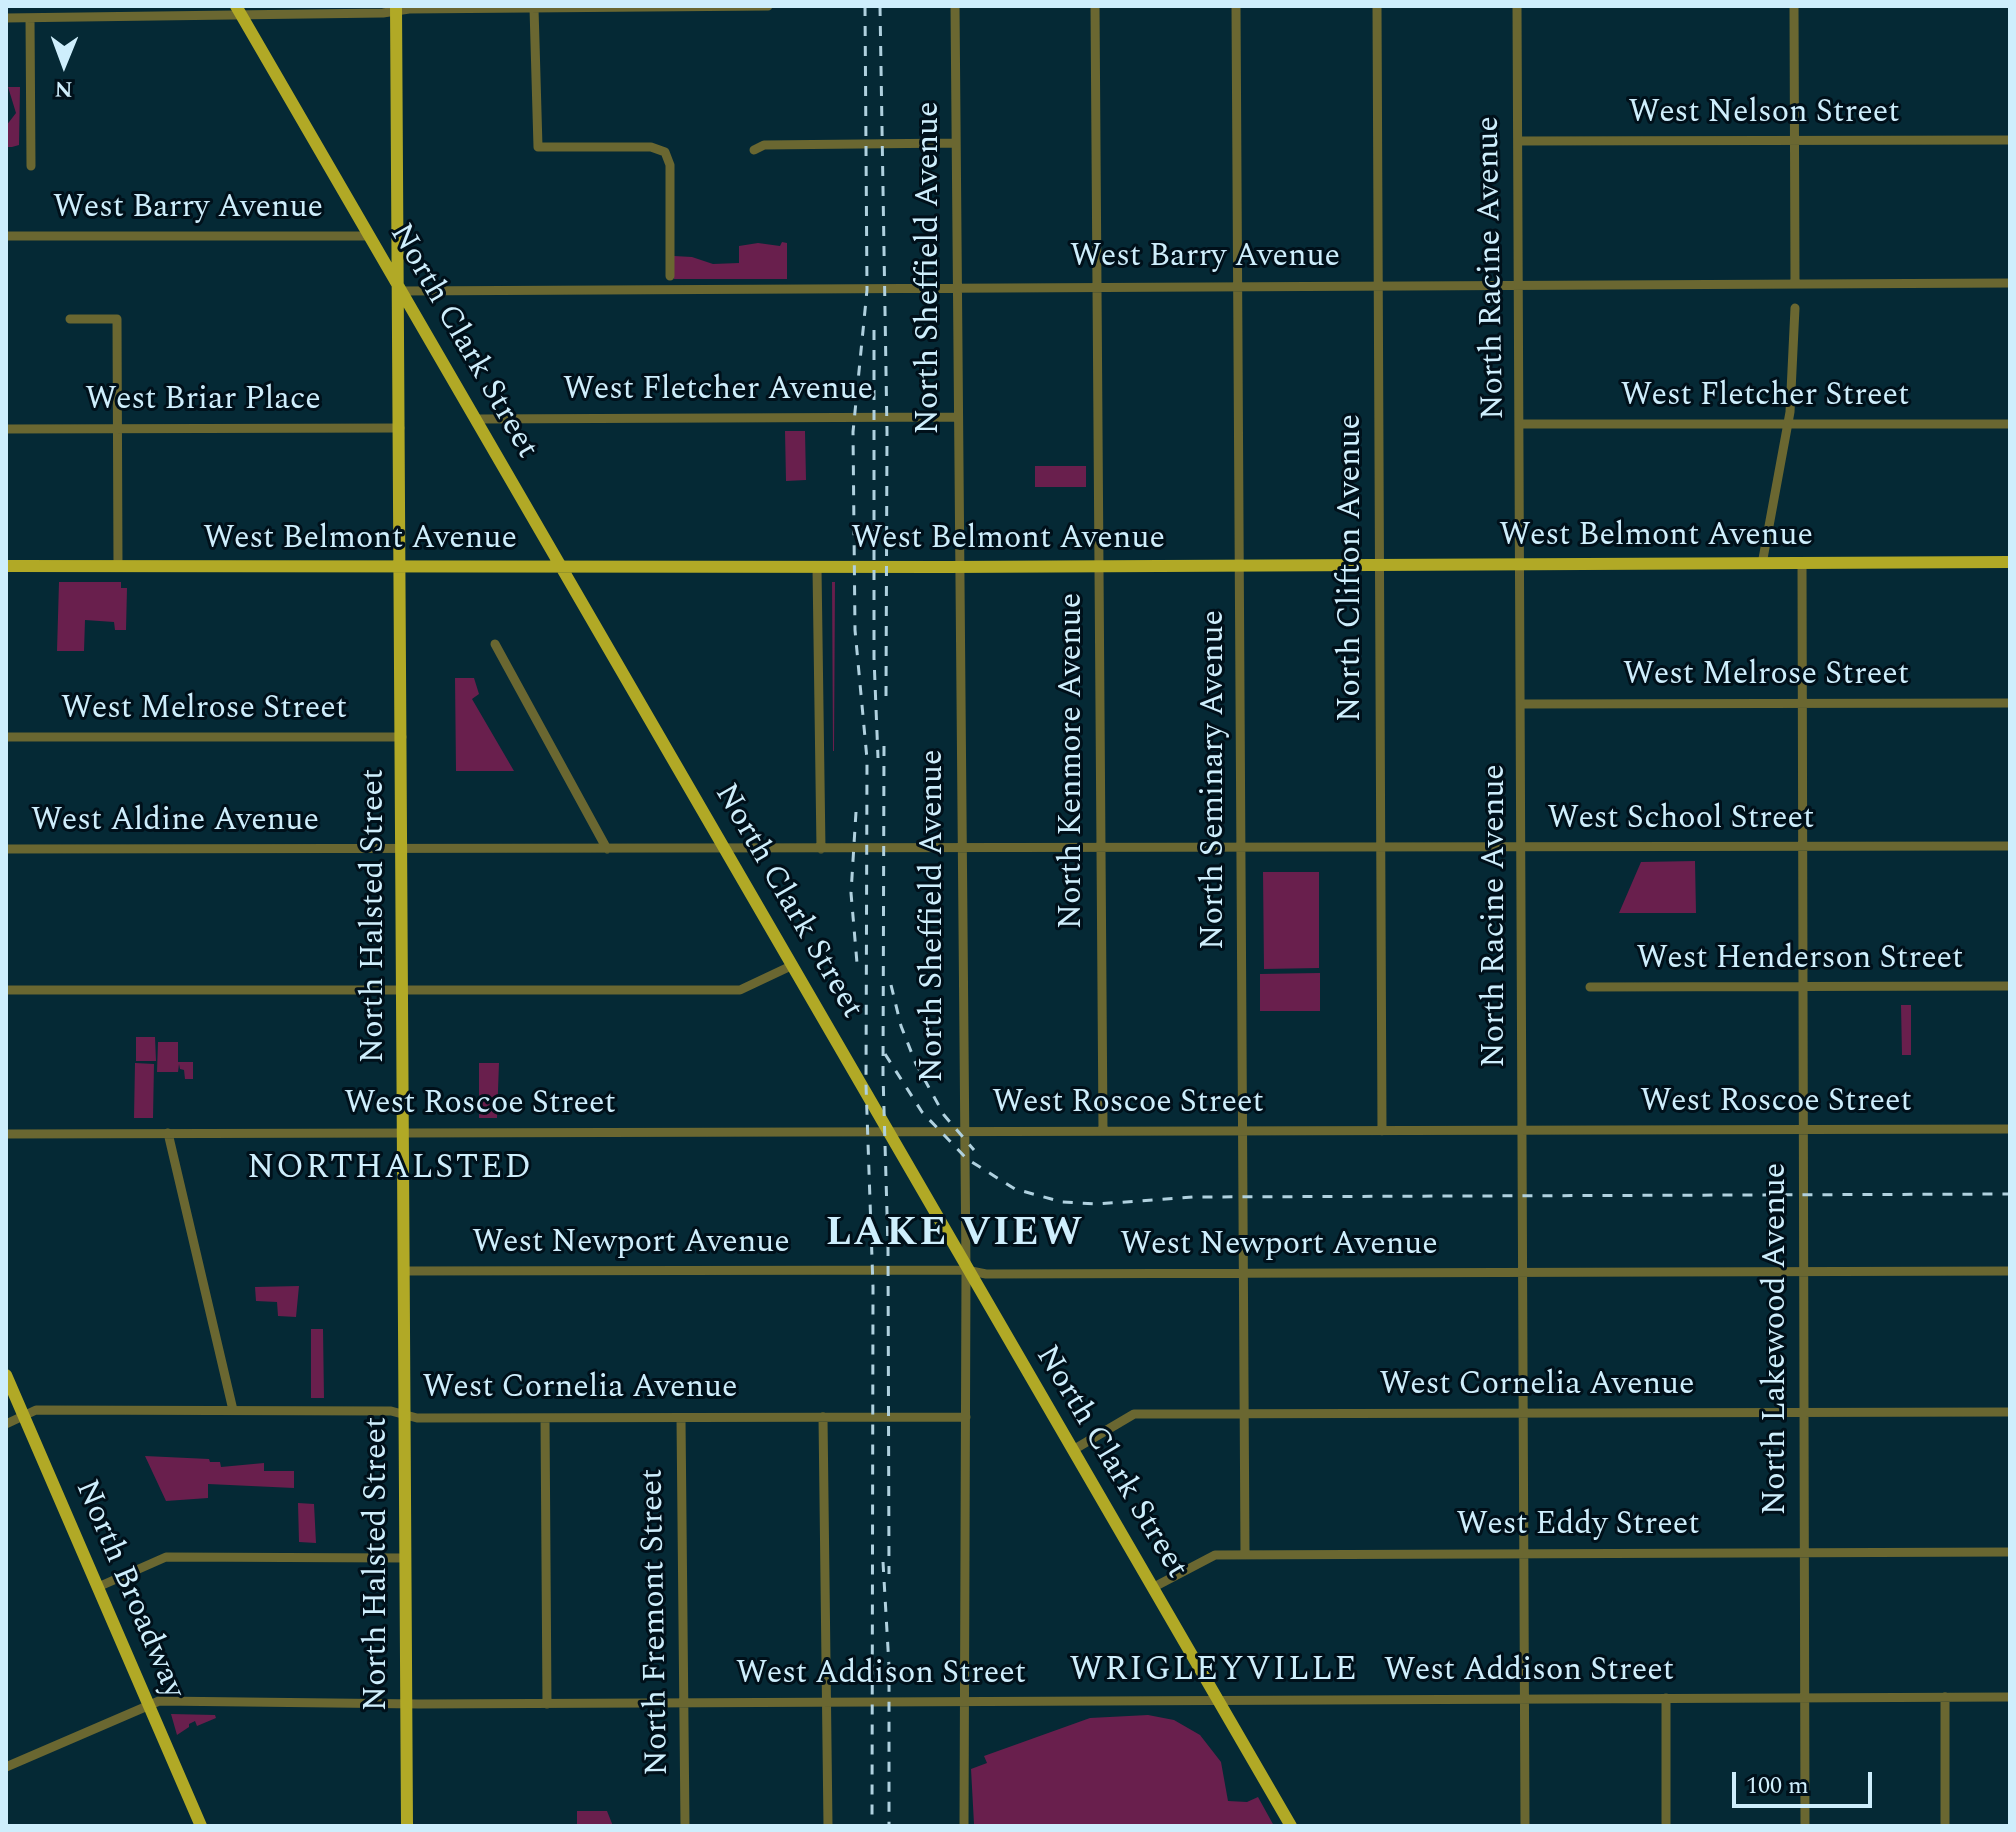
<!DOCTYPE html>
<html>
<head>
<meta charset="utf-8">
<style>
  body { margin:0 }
  #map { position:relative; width:2016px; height:1832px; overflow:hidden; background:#052935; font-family:Spectral,serif }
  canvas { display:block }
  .frame { position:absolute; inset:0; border:8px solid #ceeefc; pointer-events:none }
  .north { position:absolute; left:24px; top:24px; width:80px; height:80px; -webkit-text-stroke:6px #00101a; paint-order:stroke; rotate:181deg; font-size:22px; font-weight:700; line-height:32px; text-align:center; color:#ceeefc }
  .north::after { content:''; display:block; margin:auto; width:28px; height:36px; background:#ceeefc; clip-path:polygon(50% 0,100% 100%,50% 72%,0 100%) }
  .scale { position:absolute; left:1732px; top:1772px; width:140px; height:36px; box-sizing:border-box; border:4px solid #ceeefc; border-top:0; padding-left:10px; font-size:24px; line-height:28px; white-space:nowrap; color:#ceeefc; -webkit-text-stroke:6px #00101a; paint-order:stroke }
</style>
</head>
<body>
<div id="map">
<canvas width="2016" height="1832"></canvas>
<div class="frame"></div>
<div class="north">N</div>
<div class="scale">100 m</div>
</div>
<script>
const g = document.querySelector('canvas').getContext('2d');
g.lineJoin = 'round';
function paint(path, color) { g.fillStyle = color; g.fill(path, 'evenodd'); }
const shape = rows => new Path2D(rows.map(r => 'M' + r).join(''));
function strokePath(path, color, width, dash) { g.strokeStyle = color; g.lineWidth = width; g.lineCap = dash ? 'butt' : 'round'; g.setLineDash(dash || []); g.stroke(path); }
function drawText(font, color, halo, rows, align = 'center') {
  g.font = font + ' Spectral,serif'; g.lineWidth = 6; g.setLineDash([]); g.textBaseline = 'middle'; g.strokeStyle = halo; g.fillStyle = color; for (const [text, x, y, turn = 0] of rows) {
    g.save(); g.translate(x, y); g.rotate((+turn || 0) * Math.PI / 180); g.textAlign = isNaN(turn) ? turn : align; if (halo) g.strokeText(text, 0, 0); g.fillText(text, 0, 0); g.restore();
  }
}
paint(shape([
  [8,87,20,87,19,145,12,147,6,147,6,126,16,113],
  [782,242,787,243,787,279,674,279,674,256,692,257,713,264,739,263,739,246,758,243,780,246],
  [785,431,805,431,806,480,786,481],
  [1035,466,1086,466,1086,487,1035,487],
  [59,582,121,582,121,588,127,588,126,630,115,630,114,622,85,620,84,651,57,651],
  [832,582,835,582,834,751,833,751],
  [455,678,474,678,479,694,472,699,514,771,456,771],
  [1695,861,1696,913,1619,913,1641,862],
  [1263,872,1319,872,1319,968,1264,969],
  [1320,973,1320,1011,1260,1011,1260,974],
  [1901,1005,1911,1005,1911,1055,1902,1055],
  [136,1037,155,1037,156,1061,136,1061],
  [158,1042,178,1042,178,1062,193,1062,193,1079,185,1079,184,1070,180,1069,179,1064,178,1072,157,1072],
  [135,1063,154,1064,153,1118,134,1118],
  [479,1063,499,1063,497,1118,479,1118],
  [299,1286,296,1317,278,1316,277,1302,256,1301,255,1287],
  [311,1329,323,1329,324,1398,311,1398],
  [145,1456,209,1459,210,1462,220,1462,221,1467,264,1463,264,1471,294,1471,294,1488,208,1484,208,1498,166,1501],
  [298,1503,314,1504,316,1543,299,1542],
  [171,1714,215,1715,216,1718,197,1726,195,1721,189,1724,189,1727,177,1735],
  [1148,1715,1174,1720,1200,1735,1221,1762,1228,1801,1247,1802,1258,1797,1274,1826,970,1826,974,1824,971,1769,987,1763,984,1756,1090,1718],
  [577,1811,607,1811,613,1826,577,1826]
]), '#691f4d');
strokePath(shape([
  [955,6,966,1270,964,1826],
  [1095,6,1103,1131],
  [1236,6,1245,1554],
  [1377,6,1382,1131],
  [1517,6,1525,1826],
  [1794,6,1795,283],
  [534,8,538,147,651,147,665,152,670,165,670,276],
  [6,18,383,13,409,9,768,6],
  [30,18,31,166],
  [1518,141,2010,140],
  [754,150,764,145,956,143],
  [6,236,370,236],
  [400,291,2010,283],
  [70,319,117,319,118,566],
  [477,419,958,417],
  [1521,424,2010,424],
  [6,429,400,428],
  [1802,563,1805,1826],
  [1762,564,1790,412,1795,308],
  [817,568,821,849],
  [495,644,607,849],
  [1522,704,2010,703],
  [6,737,402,737],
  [6,849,2010,846],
  [1590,987,2010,986],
  [6,990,740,990,793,965],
  [168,1133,233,1410],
  [6,1134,2010,1129],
  [404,1271,966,1270,986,1274,2010,1271],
  [823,1417,828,1826],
  [545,1418,547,1704],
  [681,1418,685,1826],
  [6,1424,36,1410,391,1411,417,1418,966,1417],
  [1073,1450,1134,1414,2010,1412],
  [98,1587,166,1557,405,1558],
  [1154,1587,1215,1555,2010,1552],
  [1945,1697,1945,1826],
  [6,1767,159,1701,419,1704,2010,1697],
  [1666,1826,1666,1698]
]), '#6a6731', 9);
strokePath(shape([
  [236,6,1291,1826],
  [396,6,407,1826],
  [6,566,947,567,2010,562],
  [6,1375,201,1826]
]), '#b1a926', 12);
strokePath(shape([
  [865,6,867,290,853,432,855,630,867,759,866,1085,873,1287,872,1826],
  [880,6,887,432,886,698],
  [874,330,874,658,878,758],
  [884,746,883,1075,888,1247,889,1574],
  [856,812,851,893,857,963],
  [891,985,901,1026,916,1064,944,1115,974,1150],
  [885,1054,922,1112,967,1159,1015,1189,1062,1202,1097,1204,1193,1197,2010,1194],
  [883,1562,889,1666,889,1826]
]), '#b0d1df', 3, [10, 10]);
drawText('32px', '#ceeefc', '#00101a', [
  ["West Nelson Street",1764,115],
  ["West Barry Avenue",188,210],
  ["West Barry Avenue",1205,259],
  ["North Sheffield Avenue",931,268,-90],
  ["North Racine Avenue",1493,268,-91],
  ["North Clark Street",462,342,60],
  ["West Fletcher Avenue",718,392],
  ["West Fletcher Street",1765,398],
  ["West Briar Place",203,402],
  ["West Belmont Avenue",1656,538],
  ["West Belmont Avenue",360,541],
  ["West Belmont Avenue",1008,541],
  ["North Clifton Avenue",1353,568,-90],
  ["West Melrose Street",1766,677],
  ["West Melrose Street",204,711],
  ["North Kenmore Avenue",1074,761,-90],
  ["North Seminary Avenue",1216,780,-90],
  ["West School Street",1681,821],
  ["West Aldine Avenue",175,823],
  ["North Clark Street",787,902,60],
  ["North Halsted Street",376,916,-90],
  ["North Sheffield Avenue",935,916,-90],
  ["North Racine Avenue",1497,916,-90],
  ["West Henderson Street",1800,961],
  ["West Roscoe Street",1776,1104],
  ["West Roscoe Street",1128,1105],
  ["West Roscoe Street",480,1106],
  ["West Newport Avenue",631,1245],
  ["West Newport Avenue",1279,1247],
  ["North Lakewood Avenue",1778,1339,-90],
  ["West Cornelia Avenue",1537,1387],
  ["West Cornelia Avenue",580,1390],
  ["North Clark Street",1110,1463,59],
  ["West Eddy Street",1578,1527],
  ["North Halsted Street",379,1564,-90],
  ["North Broadway",128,1590,67],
  ["North Fremont Street",657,1622,-91],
  ["West Addison Street",1529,1673],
  ["West Addison Street",881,1676]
]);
g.letterSpacing = '2px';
drawText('34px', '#ceeefc', '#00101a', [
  ["NORTHALSTED",390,1170],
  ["WRIGLEYVILLE",1214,1672]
]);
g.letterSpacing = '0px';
g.letterSpacing = '2px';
drawText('bold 40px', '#ceeefc', '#00101a', [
  ["LAKE VIEW",955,1236]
]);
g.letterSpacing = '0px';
</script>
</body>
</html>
